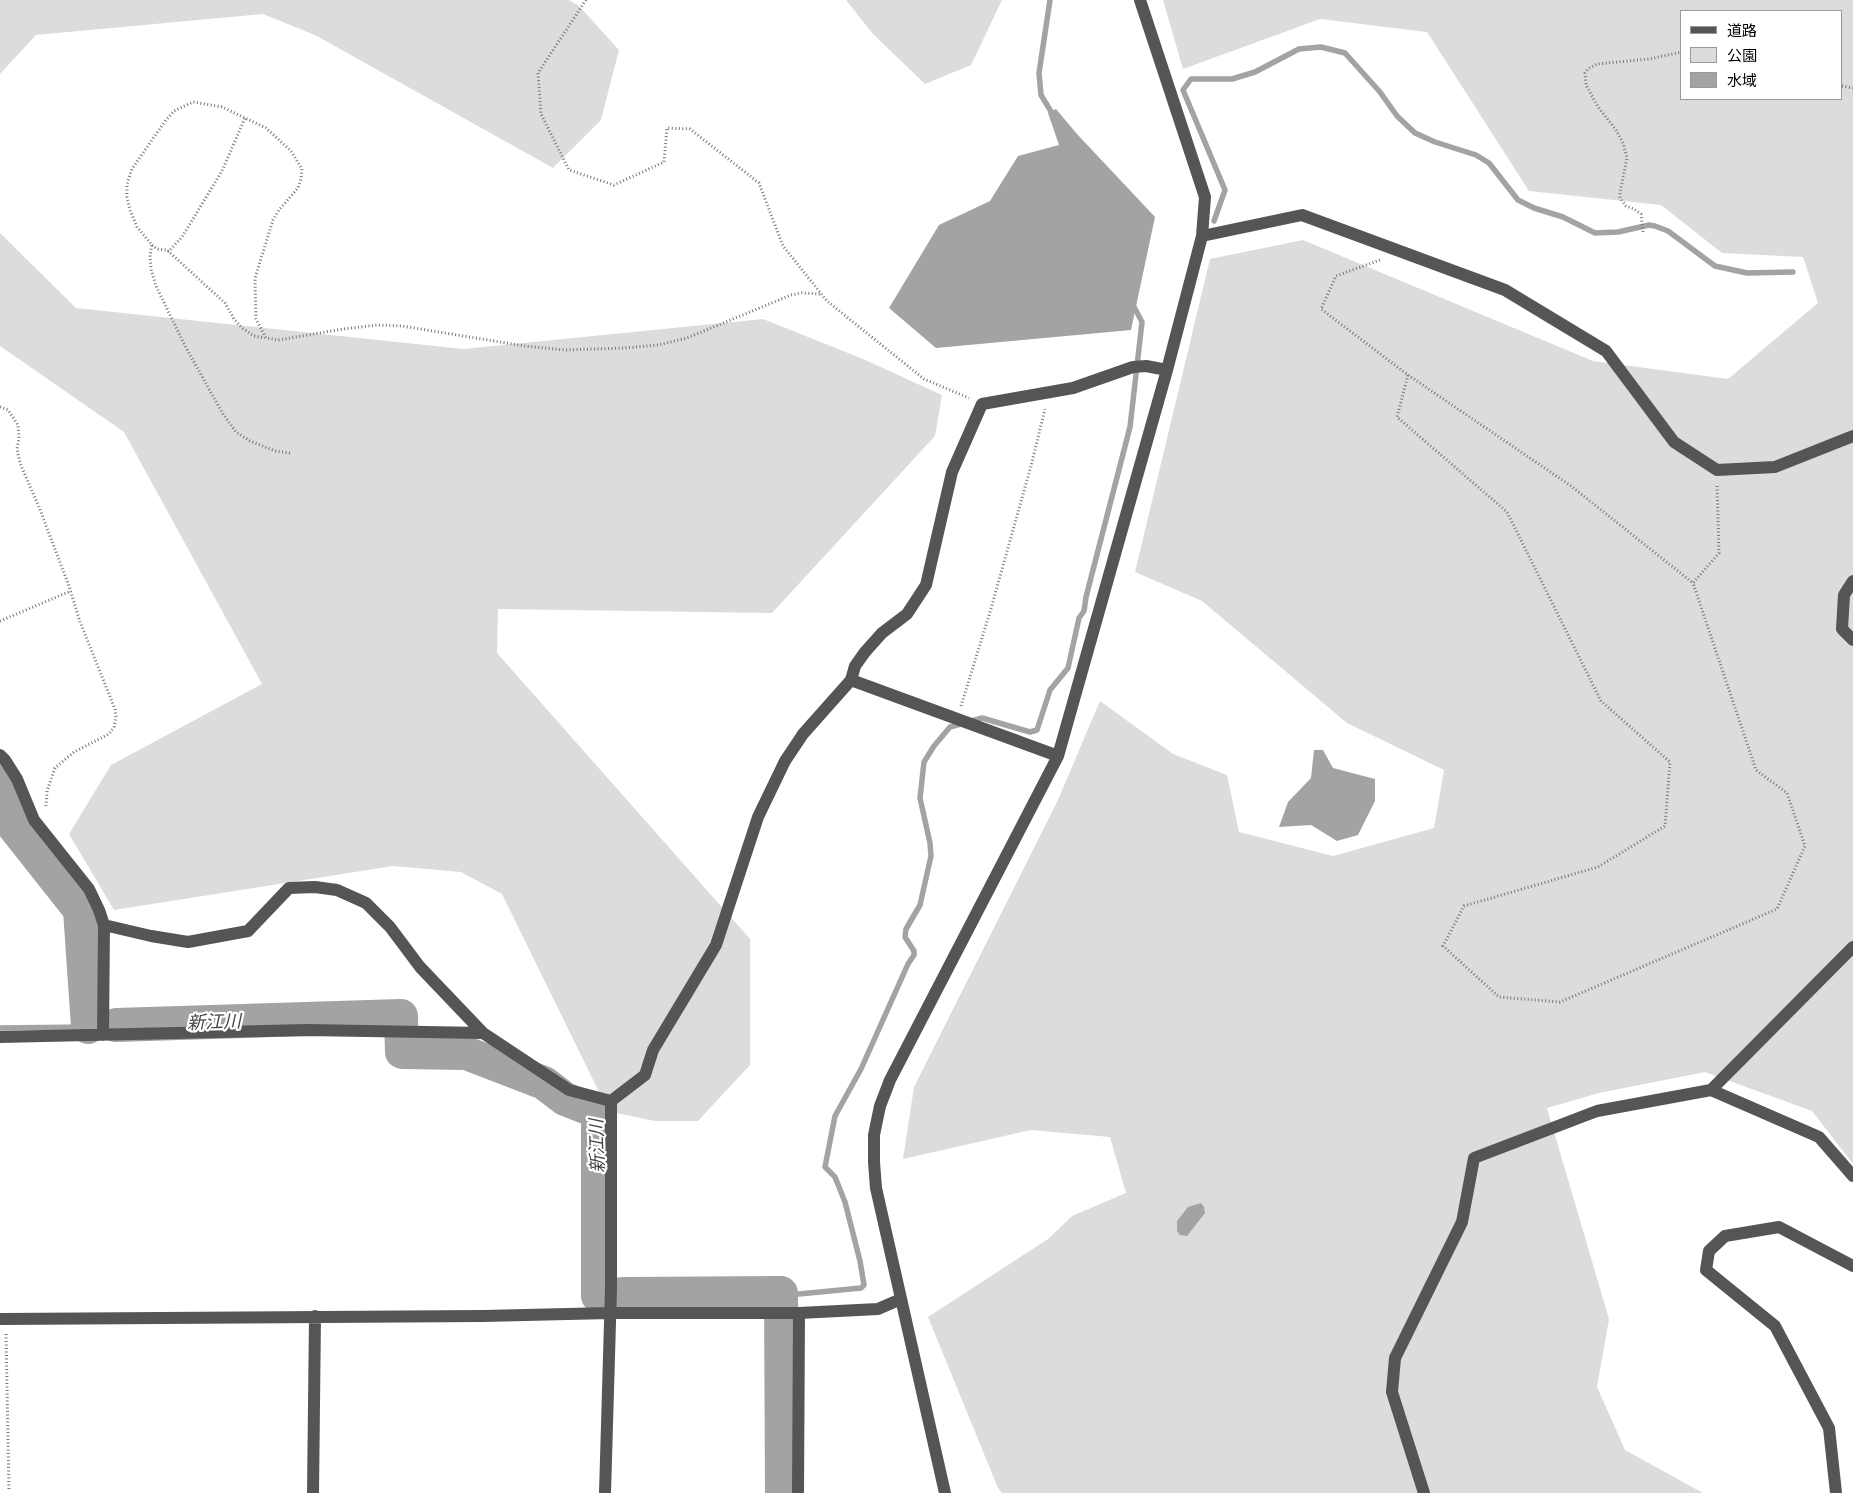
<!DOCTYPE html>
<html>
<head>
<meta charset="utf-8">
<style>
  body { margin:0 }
  #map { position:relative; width:1853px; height:1493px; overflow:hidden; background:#fff; font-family:Barlow,"Noto Sans JP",sans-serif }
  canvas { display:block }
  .legend { position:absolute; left:1680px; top:10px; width:162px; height:90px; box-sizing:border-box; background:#fff; border:1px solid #999; margin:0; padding:6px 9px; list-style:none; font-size:15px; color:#000 }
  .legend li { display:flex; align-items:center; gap:10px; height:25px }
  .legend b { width:25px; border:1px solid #999 }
</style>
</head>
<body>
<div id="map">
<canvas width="1853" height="1493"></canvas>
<ul class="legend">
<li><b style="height:6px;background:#555"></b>道路</li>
<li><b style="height:14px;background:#dcdcdc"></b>公園</li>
<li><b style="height:14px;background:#a3a3a3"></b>水域</li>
</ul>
</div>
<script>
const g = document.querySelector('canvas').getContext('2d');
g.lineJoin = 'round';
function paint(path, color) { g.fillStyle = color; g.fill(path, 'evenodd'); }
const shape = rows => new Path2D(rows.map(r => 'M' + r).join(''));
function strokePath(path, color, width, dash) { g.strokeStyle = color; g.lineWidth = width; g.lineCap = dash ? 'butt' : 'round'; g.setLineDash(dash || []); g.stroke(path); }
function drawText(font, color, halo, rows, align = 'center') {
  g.font = font + ' Barlow,"Noto Sans JP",sans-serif'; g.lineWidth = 4.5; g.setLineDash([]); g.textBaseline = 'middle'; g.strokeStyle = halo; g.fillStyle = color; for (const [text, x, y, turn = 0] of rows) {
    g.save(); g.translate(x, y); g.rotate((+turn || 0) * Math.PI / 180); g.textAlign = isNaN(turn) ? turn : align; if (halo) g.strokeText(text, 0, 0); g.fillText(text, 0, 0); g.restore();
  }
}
paint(shape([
  [0,0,569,0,579,6,619,50,601,120,553,168,315,35,263,14,36,35,0,74],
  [846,0,1002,0,971,65,925,84,873,34],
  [1163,0,1853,0,1853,1164,1812,1111,1705,1072,1599,1093,1547,1108,1609,1319,1597,1387,1625,1450,1703,1493,1002,1493,998,1488,928,1317,1048,1239,1072,1216,1126,1193,1110,1137,1031,1130,903,1159,914,1087,1057,802,1100,701,1173,754,1227,775,1239,832,1333,856,1434,828,1444,770,1347,723,1202,601,1135,572,1210,259,1303,240,1593,361,1728,379,1818,303,1803,257,1722,253,1661,205,1529,191,1427,32,1320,19,1183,69],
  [1682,11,1842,11,1842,99,1682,99],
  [0,233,76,308,463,349,763,319,863,359,942,395,935,436,772,613,498,609,497,653,750,939,750,1065,698,1121,655,1121,606,1111,600,1094,502,894,461,872,393,866,114,910,69,834,111,765,262,684,124,432,0,346]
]), '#dcdcdc');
paint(shape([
  [1056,109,1077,134,1155,217,1131,330,936,348,889,308,939,225,990,201,1018,156,1059,145,1048,113],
  [1314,750,1323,750,1333,768,1375,779,1375,801,1358,835,1337,841,1311,825,1279,827,1288,802,1311,778],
  [1201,1203,1204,1207,1205,1213,1187,1236,1180,1235,1177,1231,1177,1221,1188,1207]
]), '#a3a3a3');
strokePath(shape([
  [1050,0,1039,73,1041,95,1055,118],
  [1214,221,1225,190,1183,90,1191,79,1232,79,1255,72,1299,49,1321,47,1345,53,1380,92,1397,116,1415,133,1435,142,1476,155,1489,163,1518,200,1534,208,1563,217,1595,233,1618,232,1649,225,1655,226,1668,231,1715,266,1747,273,1793,272],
  [0,1028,88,1027],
  [781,1293,799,1294,861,1288,864,1285,860,1261,845,1202,835,1177,825,1167,835,1116,861,1069,908,964,914,955,914,951,905,937,906,929,920,905,931,856,930,843,920,798,924,762,934,746,950,727,982,718,1030,732,1037,730,1050,690,1068,668,1079,618,1084,611,1086,597,1130,427,1142,322,1132,303]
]), '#a3a3a3', 5.5);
strokePath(shape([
  [0,779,12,824,80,910,88,1027],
  [116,1025,401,1016,402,1052,466,1053,544,1083,565,1099,598,1112,598,1296,625,1294,781,1293,782,1493]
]), '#a3a3a3', 34);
strokePath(shape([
  [586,0,538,73,541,114,569,170,614,185,664,162,667,128,690,129,759,183,783,246,827,301,924,379,969,398],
  [1842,86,1853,88],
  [1643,232,1641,214,1634,209,1626,206,1620,198,1620,192,1627,158,1623,143,1616,130,1598,107,1586,85,1585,73,1588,69,1597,64,1649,59,1682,52],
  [152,245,157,249,167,250,225,303,234,319,242,328,254,336,265,338],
  [168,252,182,237,222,171,245,118],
  [1380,260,1336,276,1321,309,1408,375,1571,486,1693,583,1719,553,1717,484],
  [1408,375,1397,417,1507,512,1601,701,1670,762,1665,826,1598,867,1464,906,1443,946,1499,997,1560,1002,1777,909,1805,846,1787,793,1756,770,1693,583],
  [0,407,8,410,18,425,19,438,17,449,20,463,39,507,69,586,80,622,115,709,116,717,114,727,109,734,74,752,55,768,47,791,46,806],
  [290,453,275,451,250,441,236,432,223,414,185,346,156,286,151,269,150,255,152,245,137,227,130,210,127,197,127,184,132,169,166,120,174,111,193,102,222,107,266,128,291,151,302,169,301,179,298,188,279,210,273,220,255,278,256,319,266,338,278,340,343,329,378,325,402,326,525,346,565,350,624,348,658,345,687,338,791,295,802,293,821,294],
  [0,621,71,591],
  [961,706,990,612,1031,466,1045,409],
  [6,1334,9,1491]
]), '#777', 3, [1, 2.5]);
strokePath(shape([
  [1202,236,1302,215,1505,290,1606,351,1674,442,1717,470,1775,467,1853,436],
  [1853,581,1844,595,1842,629,1853,640],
  [851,680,1058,756],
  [0,755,5,760,17,779,34,820,89,889,99,910,104,925,103,1035],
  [104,925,151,936,188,942,248,931,289,888,315,887,337,890,366,903,390,927,420,967,483,1033,569,1090,611,1101],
  [0,1037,308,1030,483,1033],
  [1711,1090,1819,1137,1853,1176],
  [611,1101,645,1075,653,1050,716,945,758,817,785,761,803,734,851,680,855,666,865,652,882,633,907,614,926,585,952,472,982,404,1073,388,1133,367,1146,366,1167,370],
  [0,1319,483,1316,610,1313,799,1313,878,1309,901,1299],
  [313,1493,315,1316],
  [605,1493,611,1288,611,1101],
  [798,1493,799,1313],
  [945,1493,876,1188,874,1162,874,1135,880,1106,890,1080,1058,756,1167,370,1202,236,1205,197,1140,0],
  [1424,1493,1392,1392,1395,1358,1462,1222,1474,1158,1597,1111,1711,1090,1853,947],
  [1836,1493,1829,1428,1775,1326,1706,1270,1709,1251,1725,1236,1779,1227,1853,1266]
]), '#555', 12);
drawText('italic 18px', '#444', '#fff', [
  ["新江川",214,1022,-2],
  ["新江川",597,1146,-92]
]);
</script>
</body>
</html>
